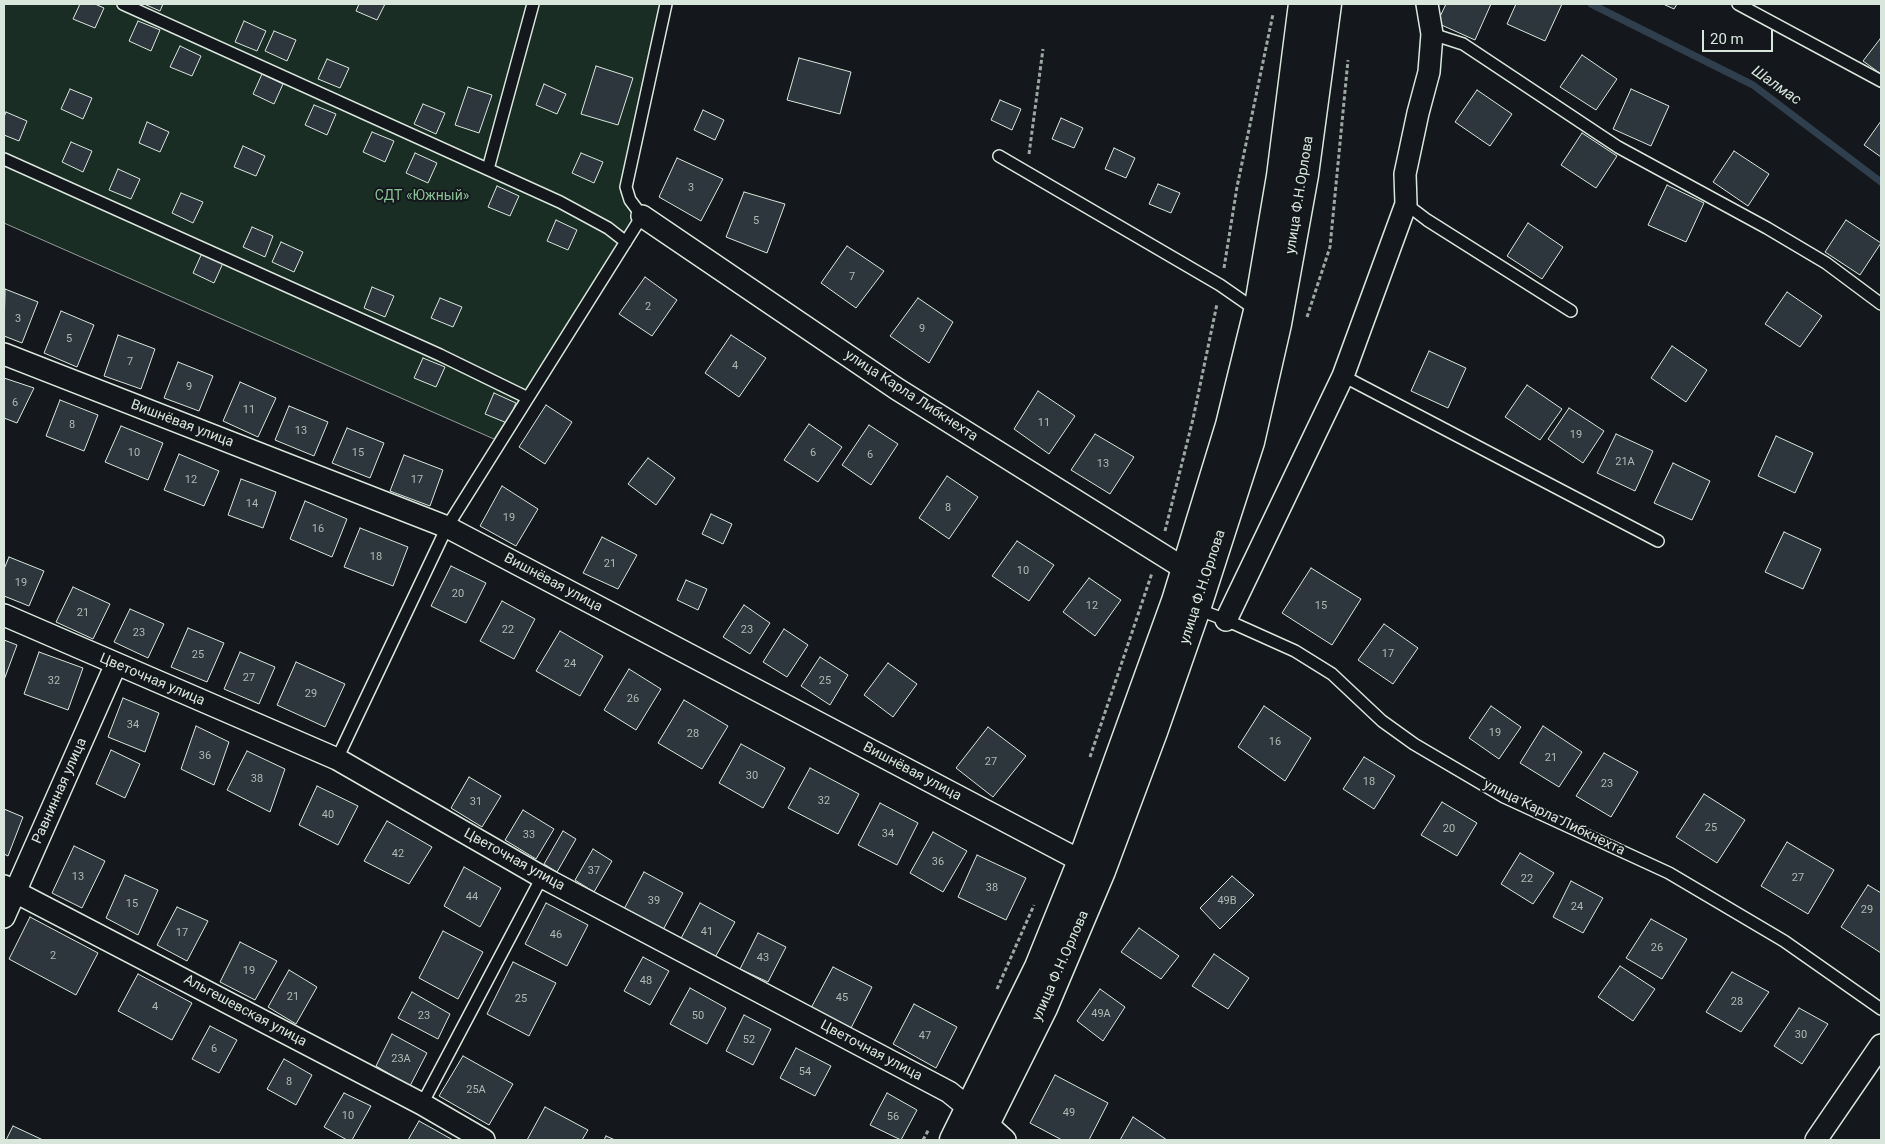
<!DOCTYPE html>
<html>
<head>
<meta charset="utf-8">
<style>
  body { margin:0 }
  #map { position:relative; width:1885px; height:1144px; overflow:hidden; background:#14181c; font-family:Roboto,sans-serif }
  canvas { display:block }
  .frame { position:absolute; inset:0; border:5px solid #d8e6dc; pointer-events:none }
  .scale { position:absolute; left:1702px; top:30px; width:71px; height:22px; box-sizing:border-box; border:2px solid #d8e6dc; border-top:0; padding-left:6px; font-size:15px; line-height:18px; white-space:nowrap; color:#d8e6dc; -webkit-text-stroke:4px #14181c; paint-order:stroke }
</style>
</head>
<body>
<div id="map">
<canvas width="1885" height="1144"></canvas>
<div class="frame"></div>
<div class="scale">20 m</div>
</div>
<script>
const g = document.querySelector('canvas').getContext('2d');
g.lineJoin = 'round';
function paint(path, color) { g.fillStyle = color; g.fill(path, 'evenodd'); }
const shape = rows => new Path2D(rows.map(r => 'M' + r).join(''));
function strokePath(path, color, width, dash) { g.strokeStyle = color; g.lineWidth = width; g.lineCap = dash ? 'butt' : 'round'; g.setLineDash(dash || []); g.stroke(path); }
function drawText(font, color, halo, rows, align = 'center') {
  g.font = font + ' Roboto,sans-serif'; g.lineWidth = 4; g.setLineDash([]); g.textBaseline = 'middle'; g.strokeStyle = halo; g.fillStyle = color; for (const [text, x, y, turn = 0] of rows) {
    g.save(); g.translate(x, y); g.rotate((+turn || 0) * Math.PI / 180); g.textAlign = isNaN(turn) ? turn : align; if (halo) g.strokeText(text, 0, 0); g.fillText(text, 0, 0); g.restore();
  }
}
const green = shape([
  [4,4,670,4,633,169,621,193,637,219,494,439,4,223,4,4]
]);
paint(green, '#1a2d24');
strokePath(green, '#939e99', 1);
strokePath(shape([
  [1591,4,1753,85,1881,182]
]), '#2f3f4d', 7);
const building = shape([
  [80,4,95,4,104,8,95,28,73,19,80,4],
  [144,4,163,4,160,11,144,4],
  [359,4,385,4,377,20,356,11,359,4],
  [1446,4,1491,4,1475,40,1437,23,1446,4],
  [1516,4,1562,4,1545,41,1507,24,1516,4],
  [1663,4,1677,4,1674,9,1663,4],
  [138,21,160,30,151,51,129,41,138,21],
  [244,21,266,31,257,51,235,42,244,21],
  [274,31,296,40,287,61,265,51,274,31],
  [1880,39,1881,40,1881,74,1863,61,1880,39],
  [180,46,201,56,192,76,170,67,180,46],
  [1582,55,1617,79,1596,110,1560,87,1582,55],
  [799,58,851,72,840,114,787,100,799,58],
  [327,59,349,68,340,88,318,79,327,59],
  [596,66,633,78,618,125,581,114,596,66],
  [262,74,283,84,274,104,253,94,262,74],
  [544,84,566,94,557,114,536,105,544,84],
  [468,87,492,95,479,133,455,125,468,87],
  [70,89,92,98,83,119,61,109,70,89],
  [1631,89,1669,106,1651,146,1613,129,1631,89],
  [1477,90,1512,114,1490,146,1455,122,1477,90],
  [1000,100,1021,109,1012,130,991,120,1000,100],
  [423,104,445,113,436,134,414,124,423,104],
  [314,105,336,114,327,135,305,125,314,105],
  [703,110,724,120,715,140,694,130,703,110],
  [6,112,27,121,19,141,4,135,4,117,6,112],
  [1061,118,1083,128,1074,148,1052,139,1061,118],
  [1881,121,1881,157,1864,145,1881,121],
  [147,122,169,132,160,152,139,143,147,122],
  [372,132,394,141,385,162,363,152,372,132],
  [1582,133,1617,156,1596,188,1561,165,1582,133],
  [71,142,92,151,83,172,62,162,71,142],
  [243,146,265,156,256,176,234,167,243,146],
  [1114,148,1135,158,1126,178,1105,169,1114,148],
  [1734,151,1769,174,1748,206,1713,182,1734,151],
  [415,153,437,163,428,183,406,173,415,153],
  [581,153,603,162,594,183,572,173,581,153],
  [677,158,723,179,701,221,659,197,677,158],
  [118,169,140,179,131,199,109,190,118,169],
  [1158,184,1180,193,1171,213,1149,204,1158,184],
  [1667,185,1704,203,1686,242,1648,225,1667,185],
  [497,186,519,196,510,216,488,207,497,186],
  [744,192,785,204,767,253,726,237,744,192],
  [181,193,203,202,193,223,172,213,181,193],
  [556,220,577,230,568,250,547,241,556,220],
  [1846,220,1881,243,1860,275,1825,252,1846,220],
  [1528,223,1563,247,1542,279,1507,256,1528,223],
  [252,227,273,236,265,257,243,247,252,227],
  [281,242,303,252,294,272,272,262,281,242],
  [847,246,884,271,856,308,821,283,847,246],
  [202,253,223,263,214,283,193,273,202,253],
  [645,277,677,300,652,336,619,314,645,277],
  [372,287,394,296,385,317,364,308,372,287],
  [5,289,38,302,22,343,4,336,5,289],
  [1787,292,1822,316,1800,347,1765,324,1787,292],
  [440,298,462,307,453,327,431,318,440,298],
  [918,298,953,322,929,363,890,336,918,298],
  [61,311,94,325,77,367,44,353,61,311],
  [118,335,155,349,141,389,104,376,118,335],
  [731,335,766,358,739,397,705,373,731,335],
  [1672,346,1707,370,1686,402,1651,378,1672,346],
  [1429,351,1466,368,1448,408,1411,391,1429,351],
  [423,358,445,367,436,387,414,378,423,358],
  [178,362,213,376,199,411,164,398,178,362],
  [4,378,34,388,17,423,4,418,4,378],
  [240,382,276,398,258,437,223,421,240,382],
  [1527,385,1562,409,1540,440,1505,417,1527,385],
  [1038,391,1075,416,1049,454,1014,429,1038,391],
  [494,393,516,403,507,423,485,414,494,393],
  [60,400,98,415,84,451,46,436,60,400],
  [546,405,572,422,545,464,519,447,546,405],
  [289,406,328,422,314,456,275,440,289,406],
  [1569,408,1604,431,1583,463,1548,439,1569,408],
  [809,424,842,447,818,482,784,460,809,424],
  [869,425,898,444,871,485,842,465,869,425],
  [121,426,163,443,148,480,105,462,121,426],
  [347,428,384,443,370,478,332,463,347,428],
  [1095,434,1134,457,1110,494,1071,470,1095,434],
  [1616,434,1653,451,1635,491,1597,473,1616,434],
  [1776,436,1813,453,1795,493,1758,476,1776,436],
  [179,454,219,471,204,506,164,490,179,454],
  [404,455,443,470,430,506,390,491,404,455],
  [648,458,675,478,656,505,628,484,648,458],
  [1673,463,1710,481,1692,520,1654,503,1673,463],
  [947,476,978,497,949,539,919,518,947,476],
  [241,479,276,492,263,528,228,515,241,479],
  [502,486,538,509,516,546,480,526,502,486],
  [305,501,347,519,332,557,290,539,305,501],
  [711,514,732,524,723,544,702,534,711,514],
  [360,528,408,547,393,586,344,567,360,528],
  [1784,532,1821,549,1803,589,1765,572,1784,532],
  [602,537,637,555,618,589,583,573,602,537],
  [1017,541,1054,565,1029,601,992,576,1017,541],
  [9,557,44,571,29,606,4,596,4,569,9,557],
  [451,566,486,583,466,623,431,606,451,566],
  [1311,568,1361,599,1332,645,1282,613,1311,568],
  [1089,578,1121,600,1095,636,1063,612,1089,578],
  [686,580,707,589,698,610,677,600,686,580],
  [73,587,110,604,93,639,56,622,73,587],
  [502,601,535,619,514,659,480,641,502,601],
  [744,605,770,623,750,654,723,637,744,605],
  [130,609,164,624,148,658,114,642,130,609],
  [1384,624,1418,648,1393,684,1358,660,1384,624],
  [188,628,224,643,207,682,171,667,188,628],
  [784,629,808,645,787,677,763,662,784,629],
  [560,631,603,656,580,696,536,671,560,631],
  [4,640,17,645,4,680,4,640],
  [39,652,83,668,68,710,24,694,39,652],
  [240,652,275,667,259,704,224,689,240,652],
  [820,657,848,675,830,705,801,686,820,657],
  [296,662,345,684,325,727,277,705,296,662],
  [888,663,917,684,893,717,864,695,888,663],
  [629,669,661,689,636,730,604,710,629,669],
  [123,698,159,713,145,752,108,737,123,698],
  [684,700,728,726,702,769,658,743,684,700],
  [1264,706,1311,738,1285,781,1238,747,1264,706],
  [1491,706,1521,727,1499,759,1469,738,1491,706],
  [196,726,229,742,214,785,181,769,196,726],
  [1543,726,1582,752,1559,787,1520,763,1543,726],
  [988,727,1026,756,993,797,956,768,988,727],
  [741,744,785,768,763,808,719,783,741,744],
  [111,750,140,764,125,798,96,784,111,750],
  [247,751,285,769,270,812,227,790,247,751],
  [1604,753,1638,772,1611,817,1576,796,1604,753],
  [1364,757,1395,776,1374,809,1343,789,1364,757],
  [810,768,859,794,838,834,788,808,810,768],
  [469,777,501,796,482,827,451,808,469,777],
  [317,786,358,806,338,845,299,825,317,786],
  [1704,794,1745,820,1717,863,1676,837,1704,794],
  [1442,802,1477,823,1457,856,1421,835,1442,802],
  [880,803,918,823,897,865,858,845,880,803],
  [4,809,23,817,8,856,4,854,4,809],
  [523,810,554,829,536,859,505,840,523,810],
  [387,821,432,847,409,884,364,861,387,821],
  [563,831,576,839,557,872,544,864,563,831],
  [933,832,967,851,943,892,910,873,933,832],
  [1787,842,1834,870,1808,914,1761,886,1787,842],
  [74,846,105,861,82,908,52,893,74,846],
  [593,849,612,861,594,892,575,880,593,849],
  [1520,853,1554,873,1533,904,1501,884,1520,853],
  [977,855,1026,878,1006,920,958,897,977,855],
  [464,867,501,888,480,927,444,906,464,867],
  [644,872,683,893,663,930,624,909,644,872],
  [125,875,158,890,138,935,106,918,125,875],
  [1232,876,1254,895,1220,929,1200,908,1232,876],
  [1571,881,1603,898,1583,933,1553,917,1571,881],
  [1868,885,1881,893,1881,953,1841,927,1868,885],
  [546,903,588,925,567,966,525,944,546,903],
  [700,903,735,922,713,961,679,942,700,903],
  [177,907,208,921,187,961,157,945,177,907],
  [30,917,98,953,76,995,9,959,30,917],
  [1651,919,1687,939,1662,979,1626,958,1651,919],
  [1139,928,1179,956,1161,979,1121,952,1139,928],
  [443,931,483,952,458,999,419,978,443,931],
  [758,933,786,947,768,982,740,969,758,933],
  [240,942,277,961,255,1000,220,982,240,942],
  [1214,954,1249,978,1228,1009,1192,986,1214,954],
  [643,957,669,971,650,1005,624,991,643,957],
  [513,962,556,983,529,1036,487,1014,513,962],
  [1620,966,1655,989,1633,1021,1598,997,1620,966],
  [833,967,872,987,851,1028,811,1008,833,967],
  [289,970,317,987,296,1024,268,1007,289,970],
  [1732,972,1769,992,1741,1032,1706,1012,1732,972],
  [138,974,192,1003,172,1040,118,1011,138,974],
  [690,988,726,1008,707,1044,670,1024,690,988],
  [1100,989,1125,1007,1103,1041,1077,1021,1100,989],
  [412,992,450,1014,438,1039,398,1018,412,992],
  [914,1004,957,1027,936,1068,893,1044,914,1004],
  [1799,1008,1828,1024,1802,1064,1774,1046,1799,1008],
  [744,1015,771,1029,753,1065,726,1051,744,1015],
  [210,1026,237,1040,219,1073,192,1059,210,1026],
  [392,1034,427,1053,410,1086,376,1066,392,1034],
  [796,1048,831,1066,815,1096,780,1078,796,1048],
  [463,1056,513,1084,489,1125,439,1096,463,1056],
  [284,1059,312,1075,296,1105,267,1089,284,1059],
  [1055,1075,1108,1103,1089,1140,1062,1140,1030,1123,1055,1075],
  [344,1093,371,1106,352,1140,347,1140,324,1127,344,1093],
  [887,1093,917,1110,901,1140,870,1125,887,1093],
  [545,1107,588,1130,582,1140,527,1140,545,1107],
  [1133,1117,1167,1140,1120,1140,1133,1117],
  [419,1121,453,1140,408,1140,419,1121],
  [13,1126,43,1140,6,1140,13,1126],
  [606,1136,615,1140,604,1140,606,1136]
]);
paint(building, '#2c363c');
strokePath(building, '#d8e6dc', 1);
const service = shape([
  [123,4,560,202,608,228,626,242],
  [1738,4,1881,81],
  [1432,34,1463,44,1618,147,1767,228,1826,263,1881,304],
  [999,156,1220,285,1256,310],
  [4,159,440,355,528,398],
  [488,169,533,4],
  [1406,204,1427,220,1571,311],
  [1343,376,1658,541],
  [1197,609,1226,620,1295,651,1332,674,1382,721,1414,744,1504,797,1669,873,1784,941,1881,1009],
  [337,759,447,527,642,216,630,200,626,187,666,4],
  [422,1104,542,877]
]);
const minor = shape([
  [642,216,897,389,1185,569],
  [4,354,447,527,1081,861],
  [4,615,337,759,542,877,949,1092,970,1109],
  [1226,620,1343,376,1406,204,1405,174,1418,113,1429,72,1432,34,1427,4],
  [4,886,422,1104,484,1140],
  [4,917,116,664],
  [986,1123,1005,1140],
  [1816,1140,1881,1045]
]);
const tertiary = shape([
  [953,1140,1038,967,1081,861,1175,601,1229,425,1257,311,1280,176,1302,4],
  [978,1140,1044,1008,1102,871,1154,732,1197,609,1251,442,1278,324,1305,175,1328,4]
]);
strokePath(service, '#d8e6dc', 14);
strokePath(minor, '#d8e6dc', 24);
strokePath(tertiary, '#d8e6dc', 29);
strokePath(shape([
  [1029,154,1043,49],
  [1224,268,1237,187,1273,14],
  [1307,317,1330,247,1348,60],
  [1165,531,1193,419,1217,304],
  [1090,757,1152,573],
  [997,989,1034,905],
  [923,1140,929,1129]
]), '#9da8a2', 3, [4, 2.5]);
strokePath(service, '#14181c', 11);
strokePath(minor, '#14181c', 21);
strokePath(tertiary, '#14181c', 26);
drawText('11px', '#adbab4', null, [
  ["3",691,188],
  ["5",756,221],
  ["7",852,277],
  ["2",648,307],
  ["3",18,319],
  ["9",922,329],
  ["5",69,339],
  ["7",130,362],
  ["4",735,366],
  ["9",189,387],
  ["6",15,403],
  ["11",249,410],
  ["11",1044,423],
  ["8",72,425],
  ["13",301,431],
  ["19",1576,435],
  ["10",134,453],
  ["15",358,453],
  ["6",813,453],
  ["6",870,455],
  ["21А",1625,462],
  ["13",1103,464],
  ["12",191,480],
  ["17",417,480],
  ["14",252,504],
  ["8",948,508],
  ["19",509,518],
  ["16",318,529],
  ["18",376,557],
  ["21",610,564],
  ["10",1023,571],
  ["19",21,583],
  ["20",458,594],
  ["12",1092,606],
  ["15",1321,606],
  ["21",83,613],
  ["22",508,630],
  ["23",747,630],
  ["23",139,633],
  ["17",1388,654],
  ["25",198,655],
  ["24",570,664],
  ["27",249,678],
  ["32",54,681],
  ["25",825,681],
  ["29",311,694],
  ["26",633,699],
  ["34",133,725],
  ["19",1495,733],
  ["28",693,734],
  ["16",1275,742],
  ["36",205,756],
  ["21",1551,758],
  ["27",991,762],
  ["30",752,776],
  ["38",257,779],
  ["18",1369,782],
  ["23",1607,784],
  ["32",824,801],
  ["31",476,802],
  ["40",328,815],
  ["25",1711,828],
  ["20",1449,829],
  ["34",888,834],
  ["33",529,835],
  ["42",398,854],
  ["36",938,862],
  ["37",594,871],
  ["13",78,877],
  ["27",1798,878],
  ["22",1527,879],
  ["38",992,888],
  ["44",472,897],
  ["39",654,901],
  ["49В",1227,901],
  ["15",132,904],
  ["24",1577,907],
  ["29",1867,910],
  ["41",707,932],
  ["17",182,933],
  ["46",556,935],
  ["26",1657,948],
  ["2",53,956],
  ["43",763,958],
  ["19",249,971],
  ["48",646,981],
  ["21",293,997],
  ["45",842,998],
  ["25",521,999],
  ["28",1737,1002],
  ["4",155,1007],
  ["49А",1101,1014],
  ["23",424,1016],
  ["50",698,1016],
  ["30",1801,1035],
  ["47",925,1036],
  ["52",749,1040],
  ["6",214,1049],
  ["23А",401,1059],
  ["54",805,1072],
  ["8",289,1082],
  ["25А",476,1090],
  ["49",1069,1113],
  ["10",348,1116],
  ["56",893,1117]
]);
drawText('14px', '#d8e6dc', '#14181c', [
  ["улица Ф.Н.Орлова",1300,195,-81],
  ["улица Карла Либкнехта",911,396,33],
  ["Вишнёвая улица",182,424,21],
  ["Вишнёвая улица",553,583,28],
  ["улица Ф.Н.Орлова",1203,587,-72],
  ["Цветочная улица",152,680,23],
  ["Вишнёвая улица",912,772,28],
  ["Равнинная улица",60,791,-66],
  ["улица Карла Либкнехта",1554,818,26],
  ["Цветочная улица",514,860,29],
  ["улица Ф.Н.Орлова",1061,966,-66],
  ["Альгешевская улица",245,1011,28],
  ["Цветочная улица",871,1051,28]
]);
drawText('14px', '#8ac095', '#14181c', [
  ["СДТ «Южный»",422,196]
]);
drawText('italic 15px', '#d8e6dc', '#14181c', [
  ["Шалмас",1776,86,35]
]);
</script>
</body>
</html>
